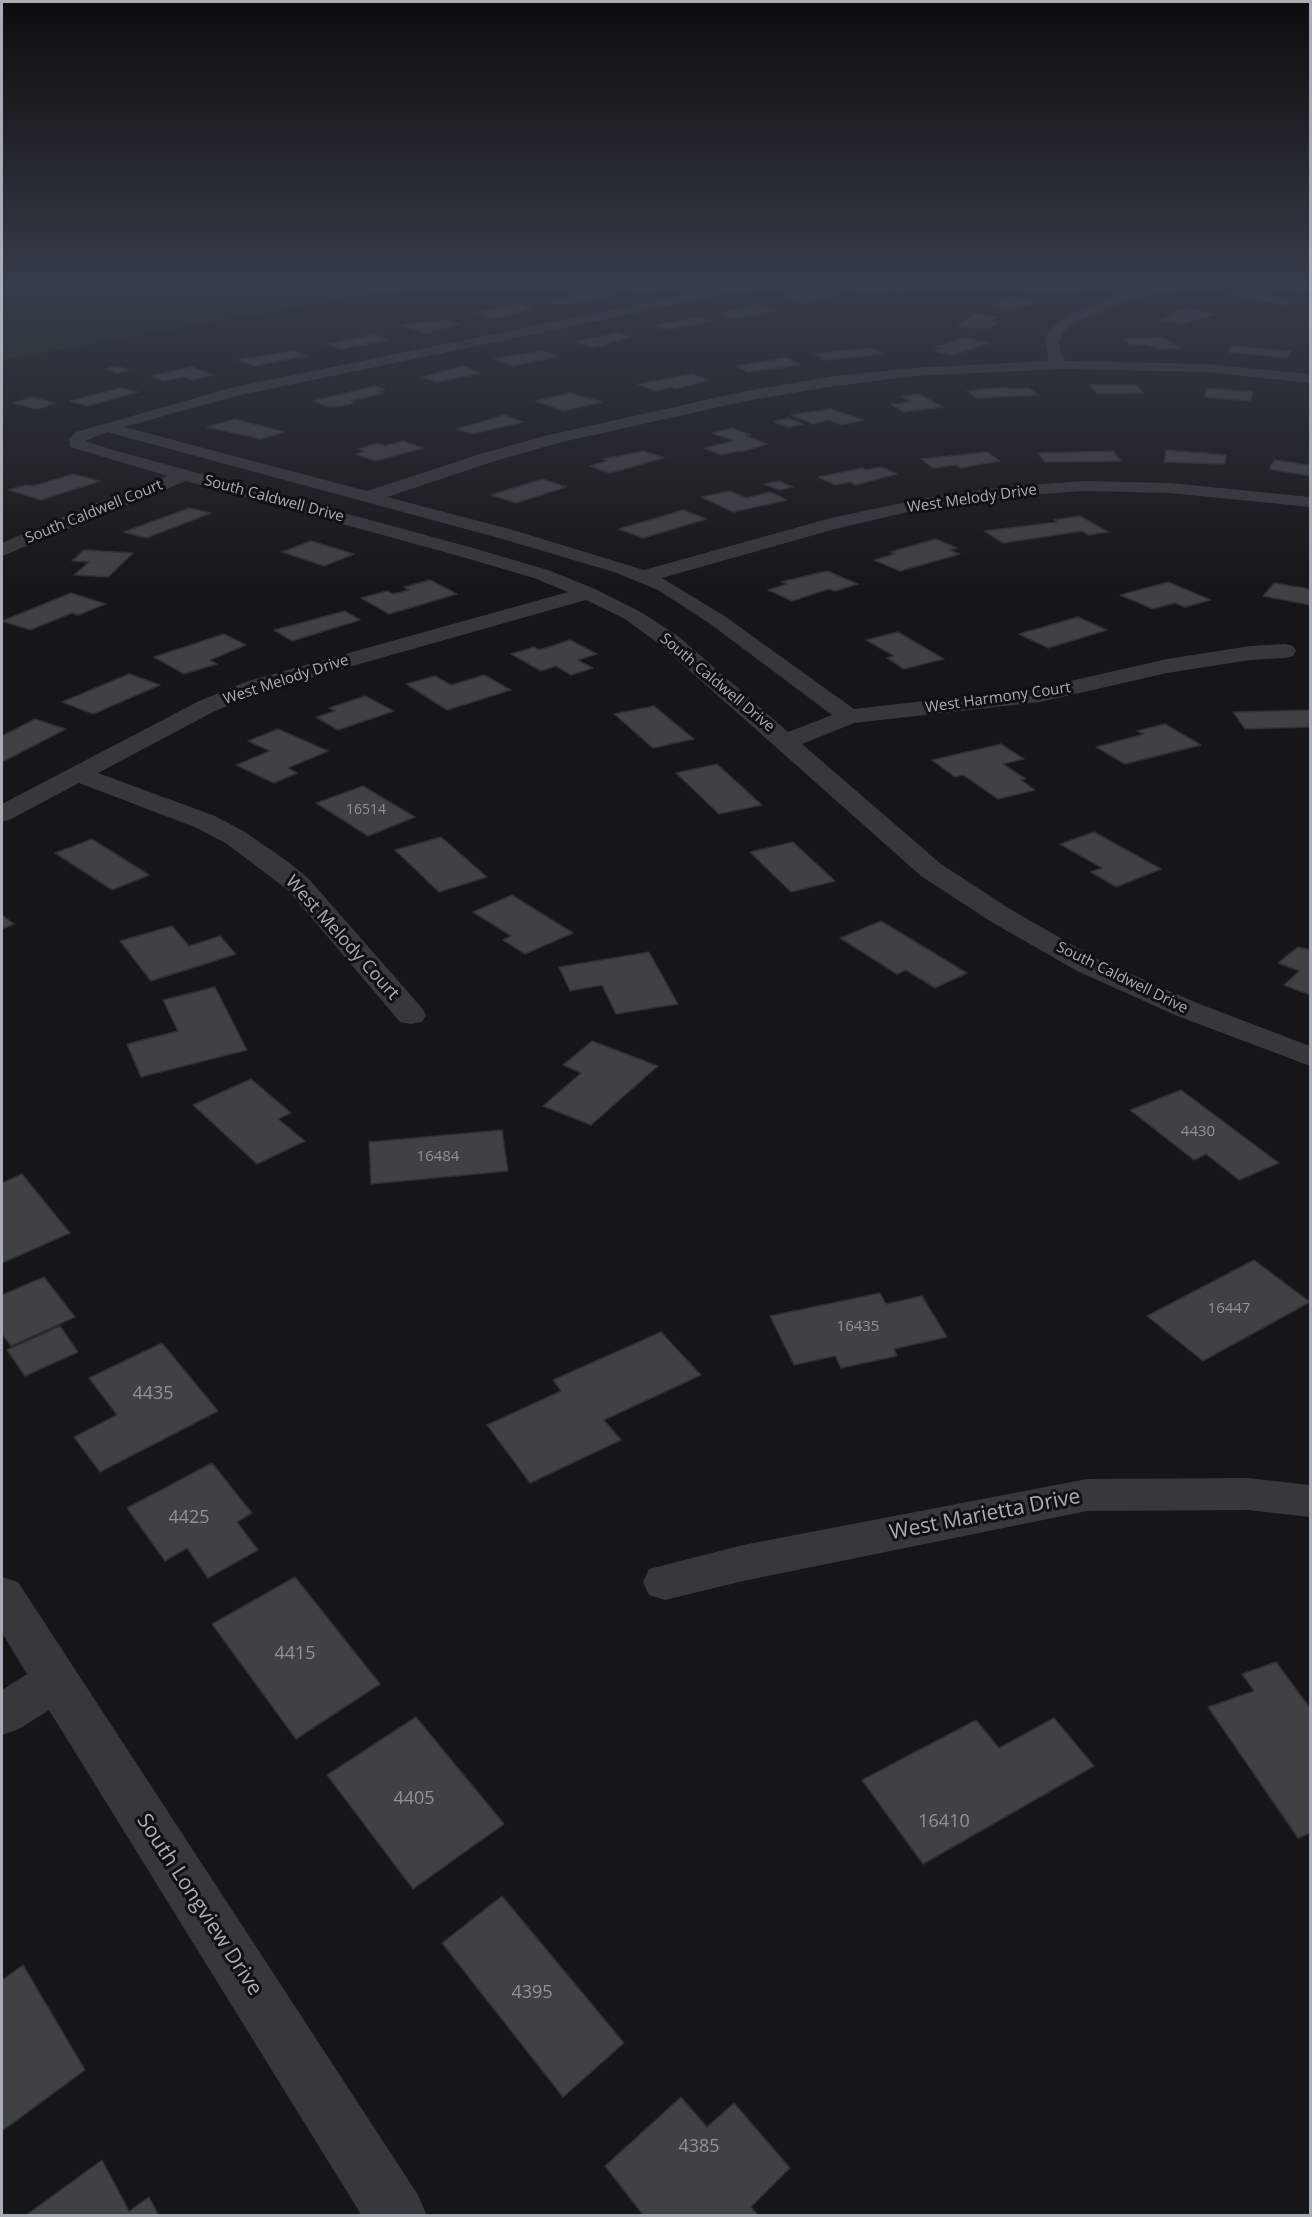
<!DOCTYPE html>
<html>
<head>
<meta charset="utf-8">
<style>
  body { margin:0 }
  #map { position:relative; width:1312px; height:2217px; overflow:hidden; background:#161618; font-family:"Open Sans",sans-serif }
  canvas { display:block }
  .frame { position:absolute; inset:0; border:3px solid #a8adb8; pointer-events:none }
</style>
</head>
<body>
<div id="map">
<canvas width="1312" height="2217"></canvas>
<div class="frame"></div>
</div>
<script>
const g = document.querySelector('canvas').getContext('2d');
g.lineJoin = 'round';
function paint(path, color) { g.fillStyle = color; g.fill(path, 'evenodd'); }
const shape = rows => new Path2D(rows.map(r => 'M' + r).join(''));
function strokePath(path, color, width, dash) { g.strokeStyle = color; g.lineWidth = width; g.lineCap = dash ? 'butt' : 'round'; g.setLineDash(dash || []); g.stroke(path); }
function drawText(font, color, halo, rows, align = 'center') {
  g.font = font + ' "Open Sans",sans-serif'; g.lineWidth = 6; g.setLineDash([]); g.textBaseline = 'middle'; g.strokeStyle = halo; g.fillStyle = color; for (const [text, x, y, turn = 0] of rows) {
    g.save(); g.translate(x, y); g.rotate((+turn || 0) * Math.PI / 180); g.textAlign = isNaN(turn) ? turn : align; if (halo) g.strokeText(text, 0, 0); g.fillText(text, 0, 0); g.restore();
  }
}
paint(shape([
  [2,282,77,282,84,284,262,292,324,282,437,282,2,360]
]), '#1e261f');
const building = shape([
  [610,282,660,282,646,284,654,287,638,290,610,282],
  [878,282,904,282,917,285,901,288,891,286,870,290,855,287,878,282],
  [1060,282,1069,282,1090,286,1050,294,1031,290,1043,287,1035,285,1060,282],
  [597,291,611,295,561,305,551,302,597,291],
  [824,291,838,294,803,304,785,299,795,297,791,296,824,291],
  [1246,291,1281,299,1295,302,1282,305,1232,295,1246,291],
  [1013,297,1034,301,1028,303,1033,304,1011,310,988,307,1013,297],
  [519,304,533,309,503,317,489,318,475,313,519,304],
  [756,304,777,310,735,319,718,314,756,304],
  [1185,308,1216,314,1182,324,1160,320,1177,314,1170,313,1185,308],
  [974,314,997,317,991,321,999,322,989,329,957,326,974,314],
  [696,317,711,321,668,330,653,326,696,317],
  [445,320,460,324,426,333,401,325,445,320],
  [617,333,631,337,593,348,575,342,617,333],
  [373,335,388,340,341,349,327,344,373,335],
  [1162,337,1180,348,1157,349,1148,344,1131,345,1122,339,1162,337],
  [964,338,989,343,953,355,935,351,943,348,937,347,964,338],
  [1231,346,1291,351,1288,358,1227,352,1231,346],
  [871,348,882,354,825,360,814,354,871,348],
  [293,351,306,356,254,366,238,360,293,351],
  [542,351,559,356,513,366,494,359,542,351],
  [786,358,801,365,748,372,735,366,786,358],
  [117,366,129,370,117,373,105,369,117,366],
  [462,366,481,373,437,382,423,377,462,366],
  [192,367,213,375,192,380,185,377,164,381,151,376,192,367],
  [692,374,708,380,675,389,671,387,656,391,638,384,692,374],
  [1090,385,1136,385,1143,393,1097,394,1090,385],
  [375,386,385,390,378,391,384,393,350,401,355,403,342,406,328,407,313,401,375,386],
  [1007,387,1009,389,1029,388,1038,395,976,398,967,391,1007,387],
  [121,388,138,392,87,406,70,401,121,388],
  [1207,388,1253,392,1250,401,1204,397,1207,388],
  [570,393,602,402,563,411,536,401,570,393],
  [919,394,943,407,904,412,891,404,912,402,901,396,919,394],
  [32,397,56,403,37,409,13,403,32,397],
  [831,409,863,420,842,425,829,420,813,424,791,415,831,409],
  [504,415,523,422,472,434,457,429,504,415],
  [788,418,803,424,789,427,774,422,788,418],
  [235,419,284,432,261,439,207,427,235,419],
  [732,428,751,435,746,436,767,444,741,452,738,451,721,455,704,448,734,441,712,433,732,428],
  [403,441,424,448,375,461,356,454,366,451,358,449,377,443,385,446,403,441],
  [1166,450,1226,455,1225,464,1164,462,1166,450],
  [644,451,664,458,610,473,590,466,608,461,603,459,644,451],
  [1113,451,1121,461,1045,462,1038,453,1113,451],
  [987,452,1000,461,960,468,956,465,933,468,921,459,987,452],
  [1275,460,1310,465,1310,476,1269,469,1275,460],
  [881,467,897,474,855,485,850,482,835,485,818,477,862,468,866,470,881,467],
  [73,474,100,481,41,500,9,490,26,485,33,486,73,474],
  [542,479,566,487,516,503,491,495,542,479],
  [779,481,793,487,779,490,764,484,779,481],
  [730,491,746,498,770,492,787,500,733,512,701,497,730,491],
  [189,508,211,513,146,538,124,532,189,508],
  [683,510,707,519,643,538,619,529,683,510],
  [1080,516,1108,532,1088,535,1082,531,1003,543,984,531,1058,522,1054,520,1080,516],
  [936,539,957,548,949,550,960,554,900,571,874,560,895,554,890,552,936,539],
  [311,541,354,554,324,566,282,552,311,541],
  [84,550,133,553,108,577,74,575,89,562,72,561,84,550],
  [827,571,858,584,835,591,829,589,792,601,768,590,787,584,781,582,827,571],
  [430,580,457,594,389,614,361,598,387,591,393,594,409,590,404,587,430,580],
  [1168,582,1211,600,1185,607,1175,603,1153,609,1120,595,1168,582],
  [1274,583,1310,589,1310,605,1263,596,1274,583],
  [71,593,106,604,78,615,72,613,30,630,2,621,71,593],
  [345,611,360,620,292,641,274,630,345,611],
  [1078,617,1107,630,1048,648,1019,634,1078,617],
  [898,632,944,659,904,669,887,658,894,656,866,640,898,632],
  [224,634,246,645,210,660,217,664,184,674,154,657,224,634],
  [570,640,597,654,578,660,593,668,571,675,556,666,541,671,511,654,534,647,539,650,570,640],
  [129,674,160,685,93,714,62,702,129,674],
  [484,675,511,690,447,710,406,684,435,676,451,685,484,675],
  [365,696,394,711,338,730,316,717,335,711,329,708,365,696],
  [654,706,694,739,653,748,614,714,654,706],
  [1310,710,1310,727,1245,729,1233,712,1310,710],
  [35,719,66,729,2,762,2,736,35,719],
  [1165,724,1201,745,1125,764,1096,747,1144,734,1137,731,1165,724],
  [278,729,328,751,288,768,297,773,274,783,236,765,270,751,248,741,278,729],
  [1001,744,1024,759,1003,764,1026,779,1021,780,1035,790,998,799,963,775,955,777,932,760,1001,744],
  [717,764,762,805,719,814,676,773,717,764],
  [363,786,415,817,368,836,316,803,363,786],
  [1094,832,1161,869,1116,887,1091,872,1102,868,1060,844,1094,832],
  [441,837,487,877,439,892,395,850,441,837],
  [92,839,149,875,112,890,55,853,92,839],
  [793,842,835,881,791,892,750,852,793,842],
  [512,895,573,933,525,954,503,940,511,936,473,912,512,895],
  [2,915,14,924,2,929,2,915],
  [881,921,967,973,935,988,906,970,897,974,840,938,881,921],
  [172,926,189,946,220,936,236,954,151,981,120,941,172,926],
  [1298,947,1310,950,1310,995,1284,985,1299,971,1278,963,1298,947],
  [649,952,678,1004,616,1014,602,985,570,991,559,967,649,952],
  [215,987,247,1050,141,1077,127,1044,178,1031,163,1000,215,987],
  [592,1041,658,1066,591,1125,543,1106,581,1073,563,1065,592,1041],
  [251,1079,291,1113,278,1119,305,1141,257,1164,193,1105,251,1079],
  [1181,1090,1279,1163,1239,1180,1206,1154,1194,1160,1130,1110,1181,1090],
  [502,1130,508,1171,371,1184,369,1142,502,1130],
  [22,1174,70,1233,2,1263,2,1183,22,1174],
  [1254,1260,1310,1302,1203,1361,1147,1316,1254,1260],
  [44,1277,75,1317,11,1346,2,1334,2,1295,44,1277],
  [880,1293,886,1304,922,1296,947,1337,894,1349,897,1356,841,1368,835,1356,794,1365,770,1316,880,1293],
  [60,1326,78,1352,25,1376,7,1350,60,1326],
  [661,1332,701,1375,604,1420,621,1440,530,1483,487,1425,561,1391,553,1380,661,1332],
  [162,1343,218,1411,100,1472,74,1437,117,1415,89,1378,162,1343],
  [212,1463,252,1513,237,1522,258,1550,208,1578,187,1548,165,1561,127,1508,212,1463],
  [295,1577,380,1684,296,1739,212,1624,295,1577],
  [1276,1662,1310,1708,1310,1833,1298,1838,1208,1707,1254,1691,1242,1674,1276,1662],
  [416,1717,504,1824,413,1889,327,1775,416,1717],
  [1054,1718,1094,1766,923,1864,862,1780,976,1720,999,1748,1054,1718],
  [502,1896,624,2043,563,2097,442,1943,502,1896],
  [23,1965,85,2070,2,2131,2,1980,23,1965],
  [681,2097,707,2127,734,2103,790,2168,751,2207,759,2216,644,2216,605,2166,681,2097],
  [102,2160,129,2211,149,2197,159,2216,25,2216,102,2160]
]);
paint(building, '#404145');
strokePath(building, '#303034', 1.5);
paint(shape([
  [749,282,771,282,765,286,236,396,124,427,367,491,483,453,549,435,746,391,828,377,912,368,1049,361,1045,343,1048,331,1066,316,1123,293,1172,282,1192,282,1190,285,1132,299,1076,322,1062,333,1059,343,1062,357,1066,361,1206,364,1310,374,1310,383,1206,372,1062,369,912,376,828,387,746,401,558,443,495,461,387,497,513,530,644,570,831,518,925,498,1013,486,1086,481,1170,483,1310,497,1310,507,1170,493,1086,491,1013,496,925,508,835,529,662,578,723,615,854,709,1040,688,1167,659,1250,646,1285,644,1293,646,1296,651,1293,656,1285,658,1250,660,1167,673,1040,702,854,723,802,744,941,864,1010,909,1097,959,1197,1003,1310,1046,1310,1066,1175,1015,1077,971,990,921,921,876,662,646,625,619,586,600,264,691,215,711,98,773,215,816,245,832,287,861,308,878,422,1008,426,1015,422,1022,411,1024,400,1022,288,890,227,844,197,828,79,783,11,819,2,822,2,804,199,701,248,681,568,592,534,578,459,556,186,481,2,556,2,543,91,505,168,476,70,447,69,439,76,432,234,387,749,282],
  [107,432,499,538,614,572,658,590,709,623,832,715,788,732,678,636,639,611,595,589,548,570,473,548,113,450,85,441,107,432],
  [1273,282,1310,283,1310,291,1279,286,1273,282],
  [1248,1478,1310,1485,1310,1517,1248,1510,1087,1511,743,1581,665,1600,649,1595,643,1582,649,1569,743,1545,1087,1479,1248,1478],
  [2,1577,18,1582,418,2195,427,2216,362,2216,49,1710,19,1729,2,1735,2,1690,27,1674,2,1633,2,1577]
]), '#37383d');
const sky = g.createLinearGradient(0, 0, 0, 592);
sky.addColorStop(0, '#0c0c0d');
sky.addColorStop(0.48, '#363c48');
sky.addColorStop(1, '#363c4800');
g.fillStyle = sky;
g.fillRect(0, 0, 1312, 592);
drawText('14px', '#8e929b', null, [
  ["16514",366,810]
]);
drawText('15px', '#a8adb8', '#111113', [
  ["South Caldwell Drive",274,499,15],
  ["West Melody Drive",972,499,-8],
  ["South Caldwell Court",94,512,-22],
  ["West Melody Drive",286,680,-18],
  ["South Caldwell Drive",717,683,40],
  ["West Harmony Court",998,698,-8],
  ["South Caldwell Drive",1122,978,26]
]);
drawText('15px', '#8e929b', null, [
  ["4430",1198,1132],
  ["16484",438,1157],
  ["16447",1229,1309],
  ["16435",858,1327]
]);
drawText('18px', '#a8adb8', '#111113', [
  ["West Melody Court",342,938,48]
]);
drawText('18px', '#8e929b', null, [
  ["4435",153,1394],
  ["4425",189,1518],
  ["4415",295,1654],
  ["4405",414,1799],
  ["16410",944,1822],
  ["4395",532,1993],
  ["4385",699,2147]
]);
drawText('21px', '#a8adb8', '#111113', [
  ["West Marietta Drive",985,1515,-11],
  ["South Longview Drive",199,1905,57]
]);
</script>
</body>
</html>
